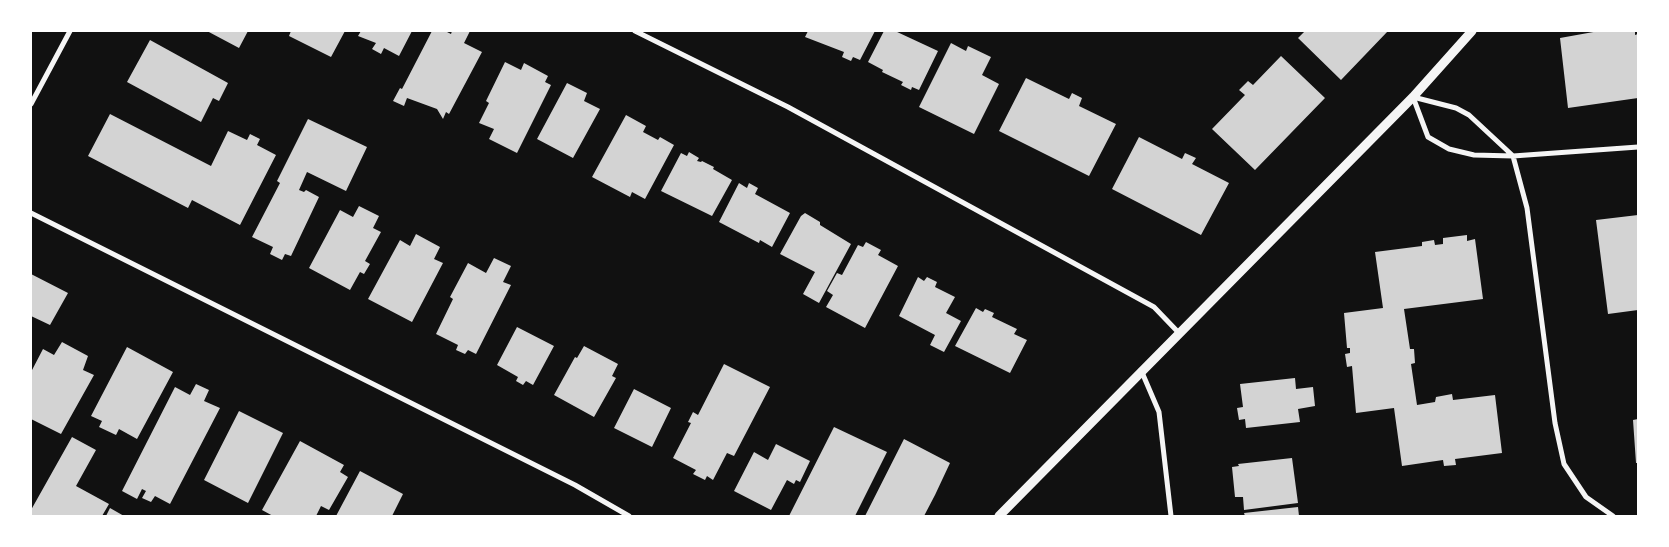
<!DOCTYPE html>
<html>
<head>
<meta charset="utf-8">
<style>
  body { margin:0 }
  #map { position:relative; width:1669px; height:547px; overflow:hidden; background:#111; font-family:Montserrat,sans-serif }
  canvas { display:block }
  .frame { position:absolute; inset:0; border:32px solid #fff; pointer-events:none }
</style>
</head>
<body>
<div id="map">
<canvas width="1669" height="547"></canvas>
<div class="frame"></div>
</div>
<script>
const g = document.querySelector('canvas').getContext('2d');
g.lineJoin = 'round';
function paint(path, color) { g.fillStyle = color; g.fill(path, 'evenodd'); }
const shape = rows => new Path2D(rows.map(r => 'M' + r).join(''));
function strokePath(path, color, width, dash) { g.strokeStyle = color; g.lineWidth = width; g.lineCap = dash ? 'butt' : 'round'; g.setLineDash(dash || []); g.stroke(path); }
paint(shape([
  [207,31,248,31,239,48],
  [291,31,345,31,331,57,289,36],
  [361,31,412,31,399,56,384,48,381,54,372,49,376,43,358,36],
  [432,31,445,31,451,34,452,31,470,31,464,43,482,52,449,114,446,112,443,119,437,109,407,98,404,106,393,101,400,88,402,89],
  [808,31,875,31,860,60,853,57,851,61,842,57,844,52,805,37],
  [884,31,895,31,938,51,919,90,912,87,911,90,901,85,903,82,882,72,883,70,868,62],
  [1305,31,1388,31,1341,80,1298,38],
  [1599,31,1635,31,1635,35,1638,34,1638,98,1568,108,1560,38],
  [150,40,228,83,219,101,213,98,201,122,127,82],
  [951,43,966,51,968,46,991,57,982,75,999,84,974,134,919,107],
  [1281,56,1325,98,1255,170,1212,129,1245,95,1239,90,1248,81,1253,85],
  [505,62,521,70,524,63,548,76,545,82,551,85,517,153,489,139,494,129,479,123,489,103,486,101],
  [1026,78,1069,99,1072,93,1082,98,1079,106,1116,124,1089,176,999,131],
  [567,83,587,93,584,101,600,109,573,158,537,139],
  [110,114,211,166,228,131,247,140,250,134,260,139,257,145,276,155,240,225,192,200,188,208,88,156],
  [626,115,646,126,643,132,658,140,660,137,674,145,645,199,632,192,630,197,592,177],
  [308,119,367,147,346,191,307,172,299,190,304,192,306,190,319,197,291,256,285,254,282,260,270,254,273,247,252,237,280,183,277,181],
  [1139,137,1182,159,1185,153,1196,158,1192,164,1229,183,1201,235,1112,189],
  [689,152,699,158,697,161,701,162,702,161,714,167,713,169,732,180,712,216,661,191,681,153,687,156],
  [739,183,747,188,749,183,758,188,755,194,790,213,772,247,760,240,759,243,719,222],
  [359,206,379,216,373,228,381,232,365,261,370,264,364,274,360,272,350,290,309,268,340,210,353,217],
  [805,213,820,222,820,225,851,244,819,303,803,294,815,272,780,254,801,216],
  [1638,215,1638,310,1608,314,1596,220],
  [416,234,440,247,434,259,443,263,412,322,368,299,400,240,410,246],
  [1467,235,1467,241,1475,239,1483,299,1404,309,1410,349,1414,349,1415,363,1411,364,1417,405,1435,402,1436,397,1452,394,1453,400,1495,395,1502,453,1455,459,1456,465,1444,466,1443,460,1402,466,1394,408,1356,413,1352,366,1347,367,1345,354,1350,353,1350,348,1347,348,1344,313,1383,308,1375,252,1422,246,1422,242,1434,240,1435,245,1443,244,1443,238],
  [866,242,881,250,878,255,898,266,865,328,826,307,833,295,827,291,837,273,842,275,858,245,863,247],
  [494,258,511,266,503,282,511,285,476,354,468,350,465,354,456,350,458,345,436,334,453,299,450,297,468,263,486,273],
  [31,274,68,293,50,325,31,316],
  [918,277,924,281,927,277,937,282,935,287,955,297,946,313,961,321,944,352,930,345,935,335,899,316],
  [976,308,983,312,985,309,994,313,992,317,1017,329,1014,334,1027,340,1010,373,955,346],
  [517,327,554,346,533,385,526,381,523,385,516,381,518,377,497,365],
  [62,342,88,356,83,370,94,375,61,434,31,419,31,372,43,349,54,355],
  [584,346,618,364,612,376,616,378,594,417,554,395,575,357,577,358],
  [127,347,173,372,137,439,119,429,116,435,99,427,102,421,91,416],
  [724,364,770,387,734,456,727,453,713,480,707,476,705,480,693,474,696,470,673,458,691,423,688,422,693,412,698,415],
  [1295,378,1296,389,1313,387,1315,406,1298,409,1300,422,1246,428,1245,419,1239,420,1237,408,1243,407,1240,384],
  [196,384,209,390,204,401,220,408,170,504,155,496,151,502,142,498,146,491,142,489,137,499,122,491,175,387,190,395],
  [634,389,671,408,652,447,614,428],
  [239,411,283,433,248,503,204,480],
  [1638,419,1638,463,1636,463,1633,420],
  [834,427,887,452,855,516,789,516],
  [72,437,96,450,76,486,109,504,102,516,31,516,31,510],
  [904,439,950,463,935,495,924,516,865,516],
  [300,441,344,465,340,472,348,477,329,510,321,506,316,516,273,516,262,510],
  [776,444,810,461,800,482,796,480,794,484,787,480,771,510,734,491,754,452,768,460],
  [1292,458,1298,503,1244,510,1243,497,1235,497,1232,467,1239,466,1238,464],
  [360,471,403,494,392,516,336,516],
  [1298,507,1299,516,1245,516,1244,513],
  [110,508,124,516,106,516]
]), '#d3d3d3');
strokePath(shape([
  [635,31,788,107,1154,307,1178,332],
  [1413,97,1428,137,1449,149,1474,155,1513,156,1638,147],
  [1413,97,1456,108,1469,115,1512,155],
  [31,104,70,31],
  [1513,156,1527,208,1555,423,1564,464,1586,497,1613,516],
  [31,213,575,485,629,516],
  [1141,370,1159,412,1171,516]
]), '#f5f5f5', 5);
strokePath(shape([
  [999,516,1413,97,1472,31]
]), '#f5f5f5', 9);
</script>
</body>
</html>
